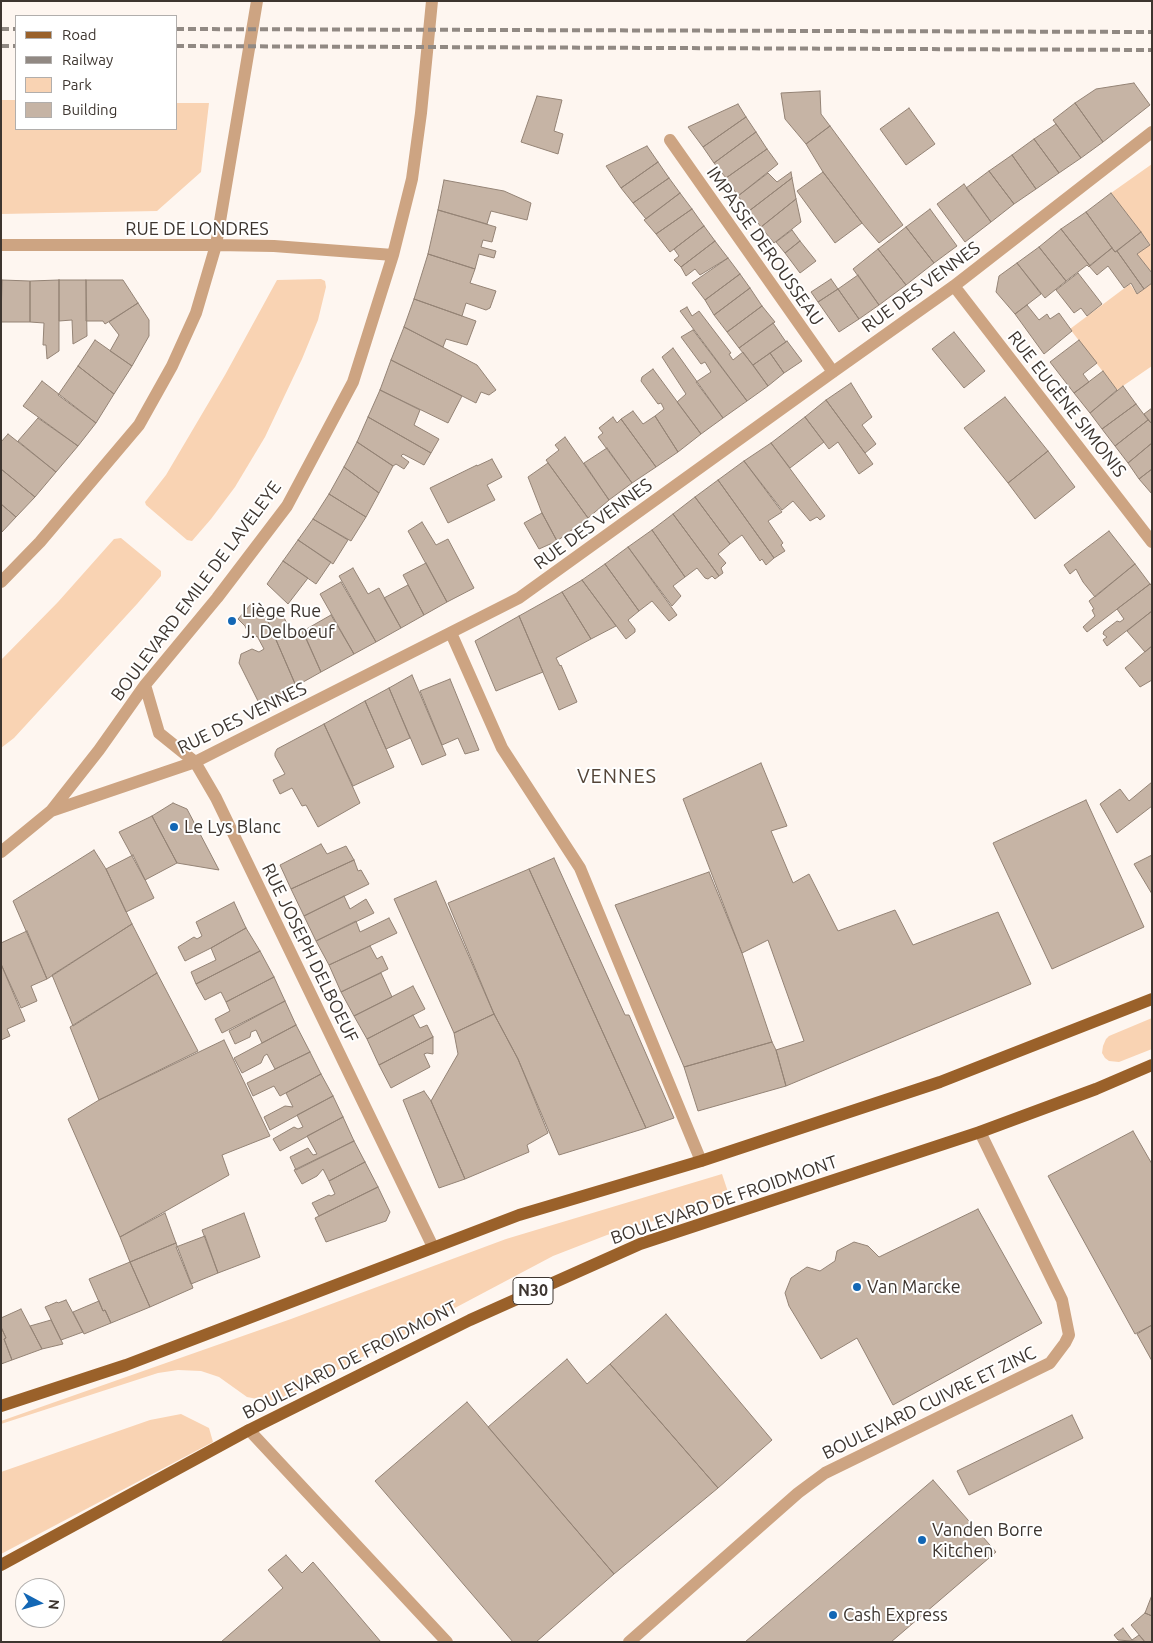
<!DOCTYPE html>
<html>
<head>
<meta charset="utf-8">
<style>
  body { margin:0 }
  #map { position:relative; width:1153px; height:1643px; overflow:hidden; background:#fef6f0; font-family:Ubuntu,sans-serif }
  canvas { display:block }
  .frame { position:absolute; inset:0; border:2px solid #3d352f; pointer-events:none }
  .legend { position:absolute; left:15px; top:15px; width:162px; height:115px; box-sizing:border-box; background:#fff; border:1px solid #b1aeac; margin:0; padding:6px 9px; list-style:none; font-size:15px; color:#3d352f }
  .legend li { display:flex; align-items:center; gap:10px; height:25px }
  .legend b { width:25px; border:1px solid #b1aeac }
  .north { position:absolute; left:15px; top:1578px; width:50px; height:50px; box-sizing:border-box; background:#fff; border:1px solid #b1aeac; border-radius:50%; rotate:96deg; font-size:14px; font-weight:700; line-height:20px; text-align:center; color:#3d352f }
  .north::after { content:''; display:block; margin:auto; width:18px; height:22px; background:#1367b5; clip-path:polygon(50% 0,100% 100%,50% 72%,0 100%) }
</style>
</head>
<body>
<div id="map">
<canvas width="1153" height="1643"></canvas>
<div class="frame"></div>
<ul class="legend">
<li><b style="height:6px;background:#9a612a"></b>Road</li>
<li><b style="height:6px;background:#918983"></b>Railway</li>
<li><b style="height:14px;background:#f9d3b3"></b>Park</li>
<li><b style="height:14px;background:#c6b4a5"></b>Building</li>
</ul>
<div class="north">N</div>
</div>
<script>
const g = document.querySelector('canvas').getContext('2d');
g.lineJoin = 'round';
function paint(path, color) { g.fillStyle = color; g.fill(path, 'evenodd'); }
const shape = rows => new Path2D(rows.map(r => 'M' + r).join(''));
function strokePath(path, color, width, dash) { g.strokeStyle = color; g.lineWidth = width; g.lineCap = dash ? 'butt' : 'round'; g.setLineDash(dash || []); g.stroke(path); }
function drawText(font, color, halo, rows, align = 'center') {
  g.font = font + ' Ubuntu,sans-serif'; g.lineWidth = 4; g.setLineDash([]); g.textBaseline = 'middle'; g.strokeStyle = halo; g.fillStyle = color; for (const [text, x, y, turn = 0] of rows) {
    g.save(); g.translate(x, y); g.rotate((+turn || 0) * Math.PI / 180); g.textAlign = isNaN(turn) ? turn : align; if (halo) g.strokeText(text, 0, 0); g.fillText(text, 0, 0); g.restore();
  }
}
paint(shape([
  [1,100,16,100,16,129,176,129,176,103,209,103,201,172,157,211,1,214],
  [1152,164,1152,273,1137,254,1150,244,1111,193],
  [321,279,325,281,326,287,318,320,302,359,265,437,235,487,211,519,192,541,187,540,146,505,145,502,166,475,225,375,277,280],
  [1152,283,1152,366,1117,390,1070,329,1130,284,1137,294],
  [121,538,161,571,161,576,137,604,14,738,1,748,1,660,58,602,114,539],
  [1152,1018,1152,1049,1119,1062,1109,1061,1105,1058,1102,1053,1103,1046,1106,1039,1109,1036],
  [722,1174,730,1198,607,1235,553,1256,285,1398,272,1400,257,1399,247,1397,219,1377,201,1371,178,1370,158,1373,1,1424,1,1421,291,1319,506,1239],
  [181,1414,209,1428,213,1442,1,1554,1,1472,150,1420]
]), '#f9d3b3');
const building = shape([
  [1134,83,1150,105,1103,142,1075,103,1096,89,1134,83],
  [820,91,821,114,830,126,806,144,785,119,781,93,820,91],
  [537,96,562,100,554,131,563,134,558,154,521,142,537,96],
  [1075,103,1103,142,1081,158,1053,120,1075,103],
  [738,104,746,117,703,147,688,127,738,104],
  [909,108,935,144,906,165,880,129,909,108],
  [746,117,756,132,714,163,703,147,746,117],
  [1056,124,1081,158,1059,173,1034,139,1056,124],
  [830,126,903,225,879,243,862,223,823,172,806,144,830,126],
  [756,132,767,149,726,178,714,163,756,132],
  [1034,139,1059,173,1036,189,1012,155,1034,139],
  [647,146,658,162,621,188,606,166,647,146],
  [767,149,778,164,738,196,726,178,767,149],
  [1012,155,1036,189,1014,204,989,171,1012,155],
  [658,162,669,178,633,203,621,188,658,162],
  [989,171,1014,204,991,222,966,188,989,171],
  [791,172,792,178,749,211,738,196,768,173,777,182,791,172],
  [823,172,862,223,835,243,797,191,823,172],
  [669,178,680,193,646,219,633,203,669,178],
  [792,178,796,199,761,227,749,211,792,178],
  [444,180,504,191,531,203,527,220,491,211,487,224,438,210,444,180],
  [964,184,991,222,965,242,937,204,964,184],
  [680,193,692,209,656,234,644,220,680,193],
  [1111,193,1141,232,1115,252,1086,212,1111,193],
  [796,199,801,222,774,243,761,227,796,199],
  [692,209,704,226,670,252,656,234,692,209],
  [930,209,957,246,934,263,906,227,930,209],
  [438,210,496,227,492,242,483,240,481,247,496,251,494,258,479,254,475,269,428,254,438,210],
  [1086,212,1112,248,1090,266,1061,229,1086,212],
  [704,226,715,241,681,267,674,260,679,256,674,249,704,226],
  [906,227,934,263,906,285,878,249,906,227],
  [1061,229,1090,266,1089,267,1087,265,1066,281,1039,247,1061,229],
  [792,230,800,241,785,253,776,242,792,230],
  [1141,232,1150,245,1137,254,1152,273,1152,283,1144,289,1117,251,1141,232],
  [715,241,728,258,700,275,695,269,686,276,681,267,715,241],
  [800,241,816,261,800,273,785,253,800,241],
  [1039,247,1066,281,1045,298,1017,263,1039,247],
  [1112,248,1115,252,1117,251,1144,289,1137,294,1131,283,1124,288,1108,266,1097,275,1089,266,1112,248],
  [878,249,906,285,879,305,853,269,878,249],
  [428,254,475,269,470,283,496,291,490,308,486,310,466,303,462,316,414,299,428,254],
  [728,258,740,274,705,300,692,283,728,258],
  [1017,263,1041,294,1015,314,996,292,999,276,1017,263],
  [1078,273,1102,304,1087,316,1081,308,1074,313,1056,290,1078,273],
  [740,274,750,288,714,315,705,300,740,274],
  [858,275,879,305,859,319,838,289,858,275],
  [831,279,838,289,818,302,811,292,831,279],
  [2,280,30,281,30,322,1,322,2,280],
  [59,280,86,280,87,336,73,344,72,320,59,321,59,280],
  [59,280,59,351,47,359,46,345,43,345,44,323,30,322,30,281,59,280],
  [86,280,123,280,138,303,105,324,103,321,86,321,86,280],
  [750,288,762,306,727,332,714,315,750,288],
  [838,289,859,319,839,332,818,302,838,289],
  [414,299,476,321,467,345,446,339,443,347,404,327,414,299],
  [138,303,149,320,149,336,132,366,110,351,119,335,109,322,138,303],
  [1027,305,1039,320,1047,314,1050,319,1059,313,1072,331,1044,354,1015,314,1027,305],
  [762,306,775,322,739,348,727,332,762,306],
  [687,307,692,316,699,311,731,353,729,354,733,360,743,352,768,386,747,401,680,311,687,307],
  [773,323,786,342,753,365,739,348,773,323],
  [404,327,477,365,496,390,489,395,481,392,476,403,391,360,404,327],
  [693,330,747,401,723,418,696,382,711,372,705,362,701,364,681,337,693,330],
  [954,332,985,371,964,388,932,349,954,332],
  [95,340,132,366,114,394,78,366,95,340],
  [1079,340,1097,363,1083,374,1089,382,1074,393,1050,362,1079,340],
  [787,341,802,361,784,373,770,353,787,341],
  [673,348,723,418,701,434,677,402,686,394,662,357,673,348],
  [770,353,784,373,768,386,753,365,770,353],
  [391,360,462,396,448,423,380,390,391,360],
  [78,366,114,394,96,423,58,395,78,366],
  [653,369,701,434,678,452,655,416,664,409,661,403,658,404,641,381,642,377,653,369],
  [1103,371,1117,390,1090,413,1074,393,1103,371],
  [42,381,96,423,78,446,23,406,42,381],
  [851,383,872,417,862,425,876,444,865,453,826,400,851,383],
  [1123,386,1136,404,1102,429,1090,413,1123,386],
  [380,390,420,410,414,425,439,439,431,453,368,417,380,390],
  [1005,397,1048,451,1008,483,964,428,1005,397],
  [826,400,873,464,859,474,838,442,829,449,805,417,826,400],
  [1136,404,1148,420,1115,446,1102,429,1136,404],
  [1152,408,1152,424,1144,414,1152,408],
  [633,411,643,424,655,416,678,452,656,467,621,419,633,411],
  [368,417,431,453,424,465,403,454,401,456,409,462,404,469,396,464,393,466,357,442,368,417],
  [613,417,617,423,621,419,656,467,632,483,598,437,603,433,599,428,613,417],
  [805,417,824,442,790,468,771,443,805,417],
  [38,418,78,446,56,472,18,441,38,418],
  [1148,420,1152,424,1152,443,1128,463,1115,446,1148,420],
  [8,434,56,472,35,497,1,469,1,442,8,434],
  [565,437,609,500,588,518,546,460,559,450,555,445,565,437],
  [357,442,393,466,379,493,344,467,357,442],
  [771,443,825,516,820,520,817,517,810,521,793,501,782,510,744,461,771,443],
  [1152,443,1152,469,1139,479,1128,463,1152,443],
  [607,448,632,483,609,500,584,463,607,448],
  [1048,451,1075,487,1035,519,1008,483,1048,451],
  [492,459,502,477,487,485,495,500,448,523,430,488,477,465,477,466,492,459],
  [744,461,782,512,768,521,783,543,781,545,785,551,774,558,718,480,744,461],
  [548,463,588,518,557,541,542,513,528,477,548,463],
  [344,467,379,493,366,517,329,494,344,467],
  [1,469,35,497,16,517,1,504,1,469],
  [1152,469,1152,494,1139,479,1152,469],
  [718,480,774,558,766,565,762,559,760,561,742,535,730,544,695,497,718,480],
  [329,494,366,517,351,541,313,519,329,494],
  [695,497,730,544,718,554,726,563,721,568,723,573,719,576,673,514,695,497],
  [1,504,16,517,1,533,1,504],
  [542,513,557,541,539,549,524,523,542,513],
  [673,514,719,576,715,579,712,576,708,579,705,578,697,568,685,577,652,530,673,514],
  [313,519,348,540,333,564,298,540,313,519],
  [422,522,436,545,448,539,474,588,447,602,408,531,422,522],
  [652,530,685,577,673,586,681,596,672,606,628,547,652,530],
  [1109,531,1135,564,1095,597,1083,582,1076,569,1070,574,1064,565,1109,531],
  [298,540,331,562,316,584,283,561,298,540],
  [628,547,677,615,669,621,652,601,639,611,605,564,628,547],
  [283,561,308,578,288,604,267,584,283,561],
  [426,563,447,602,424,615,403,575,426,563],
  [605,564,639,611,628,620,635,629,635,632,626,639,582,580,605,564],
  [1135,564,1150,584,1087,632,1083,627,1095,616,1092,610,1094,609,1089,601,1135,564],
  [353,568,368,594,379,588,401,628,376,642,339,576,353,568],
  [582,580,616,626,591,639,562,592,582,580],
  [341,582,376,642,354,654,320,594,341,582],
  [1150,584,1152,586,1152,611,1107,646,1103,640,1107,637,1103,634,1104,631,1117,621,1120,622,1124,619,1117,609,1150,584],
  [408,585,424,615,401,628,384,598,408,585],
  [562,592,591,639,556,658,560,666,561,665,577,702,559,710,519,616,562,592],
  [252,603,267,619,296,686,260,705,239,663,241,654,252,649,259,652,264,649,257,636,251,639,245,626,238,619,252,603],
  [1152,611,1152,646,1145,652,1127,631,1152,611],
  [282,613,292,635,302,630,321,672,296,686,267,619,282,613],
  [331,615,354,654,321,672,303,631,331,615],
  [519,616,543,672,496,691,475,641,519,616],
  [1152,646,1152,680,1140,687,1125,668,1152,646],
  [412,675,446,755,422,765,389,688,412,675],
  [450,679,479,750,465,754,458,738,442,745,420,691,450,679],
  [389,688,410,738,386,749,365,701,389,688],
  [365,701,394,767,353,786,324,724,365,701],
  [324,724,360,803,318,827,306,805,302,806,292,788,280,794,273,780,285,774,275,756,275,753,277,749,324,724],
  [761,763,787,826,771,831,793,883,809,874,838,931,895,910,913,945,998,912,1031,984,786,1086,776,1050,804,1041,768,940,742,953,683,799,761,763],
  [1152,782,1152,806,1117,833,1100,804,1120,789,1129,801,1152,782],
  [1086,800,1144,927,1052,969,993,843,1086,800],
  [173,803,187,809,219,870,177,863,152,816,173,803],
  [152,816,177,863,145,880,119,832,152,816],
  [321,844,327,854,346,846,354,860,291,889,280,865,321,844],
  [94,850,106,869,132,924,47,979,13,901,94,850],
  [133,855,154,898,126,912,106,869,133,855],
  [1152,855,1152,894,1134,864,1152,855],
  [554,858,625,1015,629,1015,674,1118,646,1128,529,869,554,858],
  [354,860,358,871,361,870,369,884,304,916,291,889,354,860],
  [529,869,646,1128,559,1155,518,1059,494,1014,448,903,529,869],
  [709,872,742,953,772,1042,684,1067,615,905,709,872],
  [436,881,494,1014,454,1033,394,899,436,881],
  [344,896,350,909,366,899,374,913,316,941,304,916,344,896],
  [234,902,246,928,211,948,185,961,178,947,194,937,197,939,202,936,196,922,234,902],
  [389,918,397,933,329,965,316,941,356,921,360,932,389,918],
  [132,924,157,973,73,1026,52,975,132,924],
  [246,928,260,951,196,984,191,972,216,960,211,948,246,928],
  [27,931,47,979,31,986,37,1001,21,1008,1,964,1,943,27,931],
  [370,946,377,959,382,956,388,969,341,992,329,965,370,946],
  [260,951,274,977,226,1002,221,992,205,1000,196,984,260,951],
  [1,964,25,1021,7,1029,10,1036,1,1040,1,964],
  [157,973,198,1051,99,1100,70,1027,157,973],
  [381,973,392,997,354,1016,341,992,381,973],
  [274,977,285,1001,222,1033,215,1019,230,1011,226,1002,274,977],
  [413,986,425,1009,367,1039,354,1016,413,986],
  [285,1001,296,1025,262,1043,256,1030,251,1032,250,1037,235,1044,229,1031,285,1001],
  [494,1014,518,1059,548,1133,527,1145,529,1152,465,1179,431,1101,458,1054,454,1033,494,1014],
  [413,1015,420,1028,427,1025,433,1037,379,1065,367,1039,413,1015],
  [296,1025,310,1052,275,1069,267,1054,264,1056,261,1063,242,1073,234,1058,296,1025],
  [433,1037,433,1054,427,1053,424,1054,430,1067,391,1088,379,1065,433,1037],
  [224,1040,270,1136,222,1155,229,1175,120,1237,68,1119,99,1100,224,1040],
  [772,1042,776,1050,786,1086,698,1111,684,1067,772,1042],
  [310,1052,321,1074,280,1096,274,1086,253,1096,247,1083,310,1052],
  [321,1074,333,1096,270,1130,264,1117,285,1106,293,1107,286,1093,321,1074],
  [424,1091,431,1101,465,1179,439,1188,403,1100,424,1091],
  [333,1096,343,1117,280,1151,273,1139,294,1127,298,1129,303,1127,297,1115,333,1096],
  [343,1117,354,1141,296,1170,290,1157,308,1148,313,1155,317,1154,307,1136,343,1117],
  [1133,1131,1152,1164,1152,1325,1135,1334,1048,1176,1133,1131],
  [354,1141,365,1162,329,1181,323,1169,317,1176,302,1184,294,1170,354,1141],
  [365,1162,378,1187,319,1216,312,1203,329,1195,331,1196,335,1194,329,1181,365,1162],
  [378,1187,390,1212,386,1221,326,1242,315,1218,378,1187],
  [978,1209,1042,1323,893,1405,857,1338,821,1359,789,1306,785,1293,791,1278,807,1267,820,1271,835,1261,837,1251,854,1242,868,1246,879,1257,978,1209],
  [165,1213,176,1243,130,1262,120,1237,165,1213],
  [244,1213,260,1257,218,1273,202,1230,244,1213],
  [205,1236,218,1273,191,1284,176,1247,205,1236],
  [176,1243,193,1288,150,1307,130,1262,176,1243],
  [130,1262,150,1307,111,1323,105,1310,103,1311,89,1279,130,1262],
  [66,1300,83,1332,61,1340,45,1307,57,1302,58,1303,66,1300],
  [99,1301,103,1311,105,1310,111,1323,84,1334,73,1312,99,1301],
  [21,1309,42,1349,12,1360,4,1339,6,1338,1,1327,1,1318,21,1309],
  [666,1314,772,1440,718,1488,610,1364,666,1314],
  [51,1320,63,1344,42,1349,30,1326,51,1320],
  [1152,1325,1152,1361,1137,1334,1152,1325],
  [1,1327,6,1338,4,1339,12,1360,1,1364,1,1327],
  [567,1359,587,1384,610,1364,718,1488,614,1574,488,1427,567,1359],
  [467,1402,614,1574,536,1642,513,1642,375,1481,467,1402],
  [1072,1415,1083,1438,969,1495,957,1471,1072,1415],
  [933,1480,996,1552,891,1642,745,1642,933,1480],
  [286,1555,302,1573,313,1562,381,1642,221,1642,283,1588,268,1570,286,1555],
  [1152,1595,1152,1616,1145,1613,1152,1595],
  [1145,1613,1152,1616,1152,1642,1145,1642,1131,1625,1145,1613],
  [1123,1628,1132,1640,1139,1635,1145,1642,1118,1640,1114,1635,1123,1628]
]);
paint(building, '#c6b4a5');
strokePath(building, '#948375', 1);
strokePath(shape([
  [670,140,833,372],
  [1,245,216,245,274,246,393,255],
  [954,286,1152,542],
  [1,582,40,542,139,425,172,366,196,313,216,245,257,1],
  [451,633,502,748,580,868,701,1161],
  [145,685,159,733,195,762,216,798,433,1247],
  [51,811,99,750,145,685,217,598,287,506,353,382,393,255,412,179,421,113,432,1],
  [1,852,51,811,195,762,519,598,833,372,954,286,1152,132],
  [249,1430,447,1642],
  [629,1642,798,1493,825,1473,1050,1363,1065,1343,1069,1335,1062,1300,980,1132]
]), '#cda482', 12);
strokePath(shape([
  [1,1406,126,1365,519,1215,701,1161,940,1082,1152,999],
  [1,1565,249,1430,470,1320,640,1244,980,1132,1096,1089,1152,1065]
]), '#9a612a', 12);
strokePath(shape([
  [1,29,16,29],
  [176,29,1152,32],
  [1,46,16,46],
  [176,46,1152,50]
]), '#918983', 4, [8, 4]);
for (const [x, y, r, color] of [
  [232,621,5,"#1367b5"],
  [174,827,5,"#1367b5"],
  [857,1287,5,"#1367b5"],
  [922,1540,5,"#1367b5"],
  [833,1615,5,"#1367b5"]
]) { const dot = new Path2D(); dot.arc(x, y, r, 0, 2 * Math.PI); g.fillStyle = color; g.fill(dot); strokePath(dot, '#fff', 2); }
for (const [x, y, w] of [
  [533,1291,40]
]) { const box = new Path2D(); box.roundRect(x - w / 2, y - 13.5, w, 27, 4); g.fillStyle = '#fff'; g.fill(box); strokePath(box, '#3d352f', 1); }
drawText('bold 16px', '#3d352f', null, [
  ["N30",533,1291]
]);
drawText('18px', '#3d352f', '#fff', [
  ["RUE DE LONDRES",197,229],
  ["IMPASSE DEROUSSEAU",765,246,55],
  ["RUE DES VENNES",921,287,-36],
  ["RUE EUGÈNE SIMONIS",1067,404,52],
  ["RUE DES VENNES",593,524,-36],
  ["BOULEVARD EMILE DE LAVELEYE",196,591,-53],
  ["RUE DES VENNES",242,718,-26],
  ["RUE JOSEPH DELBOEUF",310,953,64],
  ["BOULEVARD DE FROIDMONT",724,1200,-19],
  ["BOULEVARD DE FROIDMONT",350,1360,-27],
  ["BOULEVARD CUIVRE ET ZINC",929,1403,-26]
]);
drawText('18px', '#3d352f', '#fff', [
  ["Liège Rue",242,611],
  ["J. Delboeuf",242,632],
  ["Le Lys Blanc",184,827],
  ["Van Marcke",867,1287],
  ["Vanden Borre",932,1530],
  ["Kitchen",932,1551],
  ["Cash Express",843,1615]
], 'left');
g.letterSpacing = '1px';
drawText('20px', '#544538', '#fff', [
  ["VENNES",617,776]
]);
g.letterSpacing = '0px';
</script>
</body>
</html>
